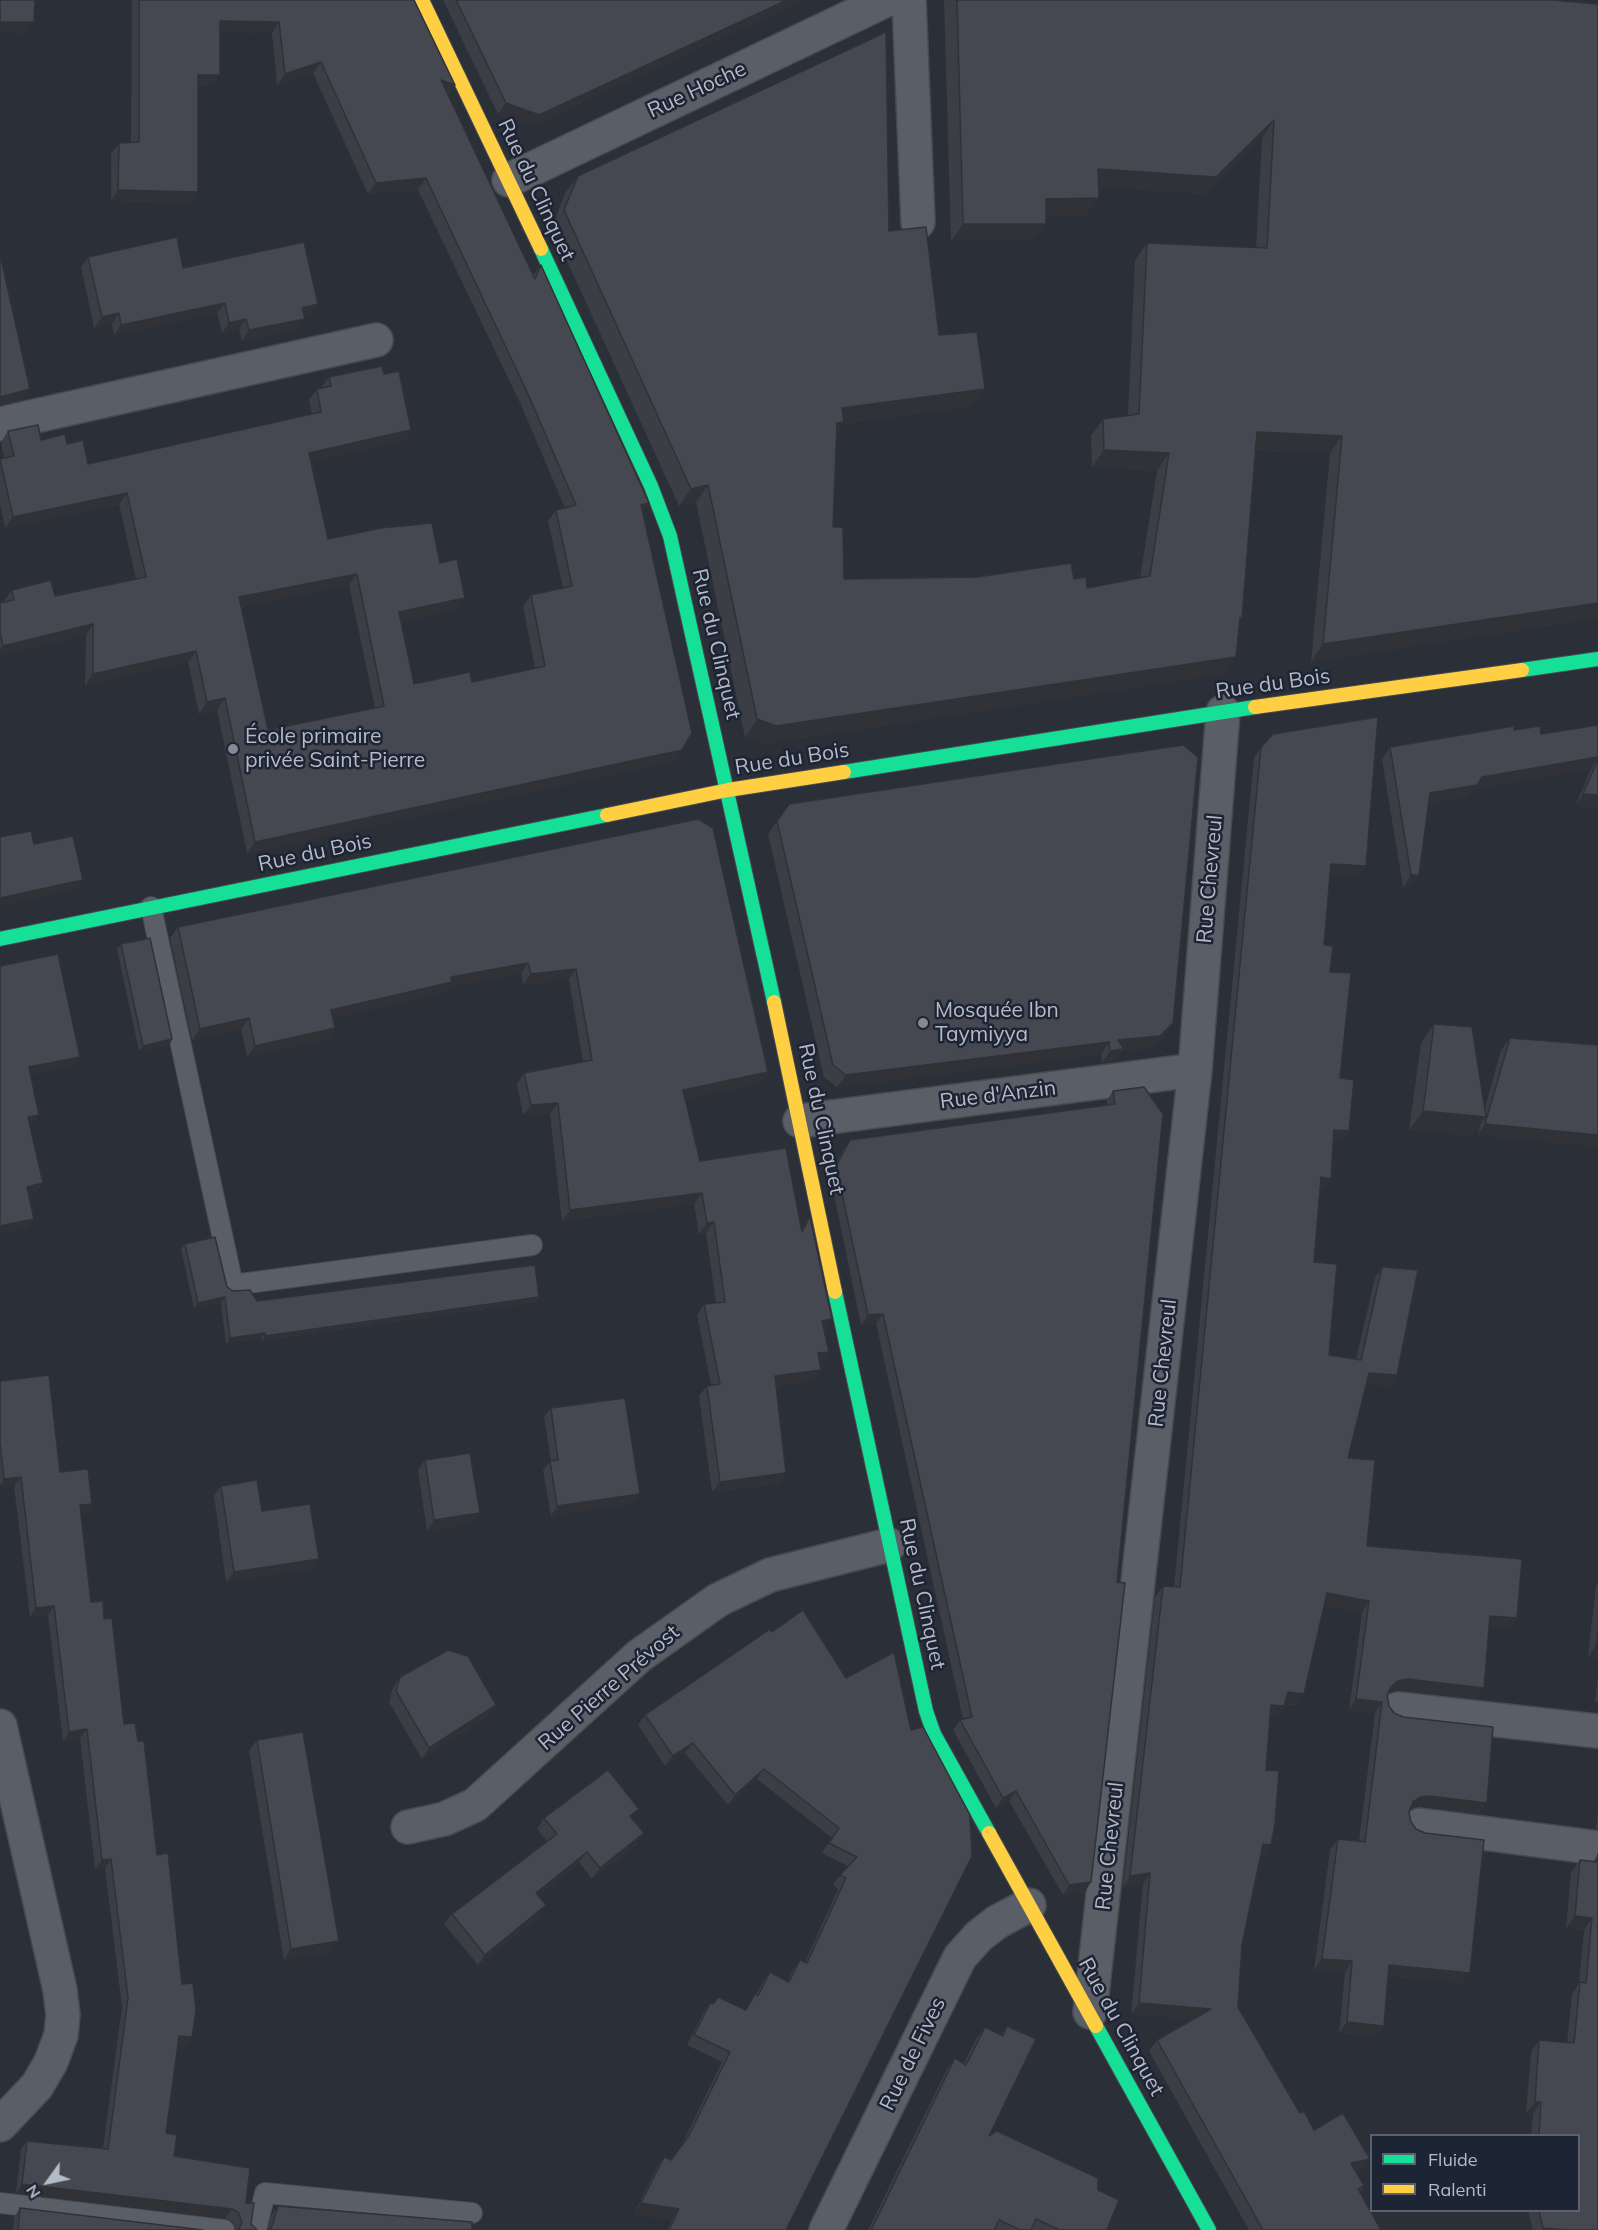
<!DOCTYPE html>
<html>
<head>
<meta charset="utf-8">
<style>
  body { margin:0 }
  #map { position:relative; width:1598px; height:2230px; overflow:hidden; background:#2b2f38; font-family:Mulish,sans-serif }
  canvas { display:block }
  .legend { position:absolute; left:1370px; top:2134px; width:210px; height:78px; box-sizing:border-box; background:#1d2433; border:2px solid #5a606f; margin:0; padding:8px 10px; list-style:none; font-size:18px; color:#b5bac9 }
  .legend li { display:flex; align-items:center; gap:12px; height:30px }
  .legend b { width:30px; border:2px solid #5a606f }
  .north { position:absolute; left:18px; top:2152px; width:60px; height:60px; -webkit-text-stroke:4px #1d2433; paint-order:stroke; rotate:237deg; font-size:16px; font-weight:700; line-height:24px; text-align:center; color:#b5bac9 }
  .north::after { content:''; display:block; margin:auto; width:21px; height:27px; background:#b5bac9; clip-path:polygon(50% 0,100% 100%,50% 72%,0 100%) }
</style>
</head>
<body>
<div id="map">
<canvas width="1598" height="2230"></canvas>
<ul class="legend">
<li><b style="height:8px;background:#16e098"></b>Fluide</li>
<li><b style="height:8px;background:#ffcf43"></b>Ralenti</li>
</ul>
<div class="north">N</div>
</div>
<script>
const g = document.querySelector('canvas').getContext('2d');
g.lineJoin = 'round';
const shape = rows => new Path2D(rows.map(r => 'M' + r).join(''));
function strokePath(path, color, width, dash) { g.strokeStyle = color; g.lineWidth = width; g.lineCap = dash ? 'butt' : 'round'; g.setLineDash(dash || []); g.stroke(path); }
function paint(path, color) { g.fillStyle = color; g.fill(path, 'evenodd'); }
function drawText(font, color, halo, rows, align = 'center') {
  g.font = font + ' Mulish,sans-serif'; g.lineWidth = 5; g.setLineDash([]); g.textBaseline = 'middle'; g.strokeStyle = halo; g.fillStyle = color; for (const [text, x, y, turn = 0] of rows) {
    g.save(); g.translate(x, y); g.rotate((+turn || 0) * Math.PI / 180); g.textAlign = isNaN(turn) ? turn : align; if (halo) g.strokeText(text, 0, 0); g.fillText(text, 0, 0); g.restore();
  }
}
const lane = shape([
  [151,907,233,1285,532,1245],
  [0,2203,224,2230],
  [256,2230,265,2193,472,2213]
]);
const street = shape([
  [909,0,918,222],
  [509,180,886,0],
  [0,424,376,340],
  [800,1121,1195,1070],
  [1398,1709,1598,1731],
  [0,1726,60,1990,63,2015,61,2035,51,2062,37,2086,0,2125],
  [1420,1825,1598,1848],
  [408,1827,444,1819,475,1805,639,1656,718,1600,770,1575,889,1545],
  [1090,2012,1195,1070,1223,712],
  [826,2230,960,1957,979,1936,997,1922,1029,1905]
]);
const fast = shape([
  [541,249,651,486,670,536,774,1002],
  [1522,670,1598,659],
  [844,772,1255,707],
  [0,939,607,815],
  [835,1292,926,1711,934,1734,989,1833],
  [1096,2026,1209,2230]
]);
const slow = shape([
  [422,0,541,249],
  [1255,707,1522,670],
  [607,815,728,790,844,772],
  [774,1002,835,1292],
  [989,1833,1096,2026]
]);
strokePath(lane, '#464a51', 22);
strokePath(street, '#464a51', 36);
strokePath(fast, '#464a51', 16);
strokePath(slow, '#464a51', 16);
strokePath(lane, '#5a5e66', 20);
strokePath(street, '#5a5e66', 33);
strokePath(fast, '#16e098', 14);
strokePath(slow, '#ffcf43', 14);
paint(shape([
  [132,0,414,0,455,85,448,96,533,276,541,265,643,513,682,750,675,761,247,853,217,710,199,714,188,662,85,685,86,635,0,655,0,603,4,602,4,601,12,590,55,596,136,579,119,504,5,528,0,504,0,459,4,458,1,442,8,431,41,440,67,444,88,464,312,414,309,400,317,389,321,388,329,377,384,374,411,430,403,441,311,461,328,539,440,563,465,598,458,609,401,621,414,684,472,682,535,668,523,606,531,595,563,588,548,521,556,510,565,508,521,405,418,190,368,194,313,73,277,85,272,33,220,32,220,75,212,86,198,86,191,203,111,201,111,154,119,143,131,142],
  [349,585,375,708,268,730,241,607],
  [443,0,803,0,532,126,498,114],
  [944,0,1552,0,1598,618,1311,662,1330,453,1256,450,1239,622,1224,674,763,744,745,737,696,502,679,506,552,228,565,193,578,176,889,231,973,406,842,424,837,432,833,527,844,579,1074,579,1087,588,1140,578,1157,471,1092,467,1091,436,1103,419,1128,415,1135,260,1147,243,1256,248,1262,138,1204,194,1099,187,1099,198,1086,215,1046,216,1034,241,951,241],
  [88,257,183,268,311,315,304,316,305,319,298,329,242,341,239,329,222,333,217,313,114,335,112,324,94,328,81,267],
  [1598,725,1598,808,1575,806,1591,769,1474,789,1468,797,1429,803,1419,875,1411,886,1403,887,1382,759,1390,747,1514,730,1541,734],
  [1261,747,1358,877,1330,875,1324,945,1330,972,1340,1078,1349,1131,1341,1142,1334,1141,1331,1179,1323,1190,1320,1189,1314,1262,1329,1355,1356,1359,1375,1278,1382,1267,1390,1386,1366,1384,1348,1458,1367,1546,1517,1618,1509,1629,1489,1627,1476,1699,1399,1690,1390,1692,1387,1695,1389,1706,1479,1814,1422,1806,1413,1808,1410,1810,1409,1812,1411,1822,1463,1983,1388,1976,1376,2037,1339,2033,1345,1972,1314,1970,1330,1850,1338,1839,1359,1841,1375,1713,1349,1710,1362,1612,1324,1605,1304,1694,1297,1705,1285,1704,1284,1706,1277,1717,1270,1716,1266,1770,1263,1856,1261,1856,1242,1945,1238,2007,1300,2113,1314,2130,1363,2170,1356,2172,1364,2186,1360,2192,1381,2230,1249,2230,1149,2051,1157,2040,1193,2019,1131,2014,1143,1884,1123,1887,1155,1597,1163,1586,1174,1587,1254,758],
  [789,804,1164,1036,1151,1048,1122,1051,1115,1061,1102,1063,1101,1054,837,1087,824,1077,768,834],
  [698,819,768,1072,761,1083,685,1099,700,1161,802,1229,810,1217,832,1319,824,1330,821,1362,820,1363,814,1381,776,1386,779,1484,712,1492,699,1396,707,1386,711,1385,697,1315,704,1304,716,1303,706,1233,699,1234,694,1204,562,1221,550,1114,523,1115,517,1084,524,1073,583,1062,569,980,523,985,521,973,448,987,444,993,333,1018,335,1028,328,1039,247,1057,241,1029,192,1040,170,938,178,927],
  [121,944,172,1039,169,1045,139,1051,117,949],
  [1434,1024,1485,1108,1501,1050,1510,1038,1598,1045,1477,1136,1480,1126,1472,1136,1409,1130,1421,1043],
  [1144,1087,1085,1892,1063,1895,1009,1801,996,1808,953,1730,960,1720,963,1719,876,1323,861,1325,830,1175,843,1150,850,1140,1107,1105,1107,1100,1113,1091],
  [185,1244,227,1287,233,1291,257,1301,536,1302,261,1341,261,1338,226,1344,221,1303,194,1308,181,1249],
  [0,1381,60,1472,92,1504,86,1513,81,1513,91,1602,104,1619,124,1724,138,1741,157,1855,186,2046,178,2045,166,2133,174,2156,246,2203,251,2224,236,2230,232,2221,225,2218,16,2193,21,2149,27,2141,103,2148,122,2007,105,1868,95,1869,80,1738,63,1741,48,1615,30,1617,14,1486,0,1487],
  [551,1408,633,1503,551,1516,543,1470,551,1461,544,1417],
  [425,1460,480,1513,473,1523,427,1531,418,1470],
  [221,1486,262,1511,311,1569,226,1582,214,1496],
  [1598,1583,1598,1658,1588,1657,1596,1585],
  [772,1632,846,1678,911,1730,786,2230,667,2230,672,2220,634,2214,657,2167,664,2157,671,2160,681,2146,722,2062,687,2045,703,2013,710,2003,713,2004,718,1997,745,2010,755,1994,756,1995,763,1982,770,1972,788,1981,793,1970,800,1960,805,1962,838,1889,833,1885,840,1875,848,1866,822,1853,832,1838,757,1779,728,1805,685,1753,665,1766,638,1725,645,1715],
  [1598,1673,1598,1702,1595,1702],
  [400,1677,489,1716,422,1759,389,1702,393,1688],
  [257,1740,331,1952,284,1960,249,1751],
  [1598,1806,1598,1829,1596,1829],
  [544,1818,632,1819,637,1844,592,1879,579,1862,538,1896,539,1916,478,1965,444,1924,452,1914,547,1841,537,1829],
  [1598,1854,1598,2230,1533,2230,1528,2211,1578,2211,1578,2136,1531,2136,1533,2114,1526,2113,1531,2052,1539,2040,1567,2043,1572,1994,1579,1983,1584,1930,1566,1928,1571,1872,1580,1860,1593,1862],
  [1007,2026,989,2136,1098,2190,1107,2230,868,2230,946,2071,955,2058,964,2063,976,2039,985,2027,1001,2035],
  [278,2206,472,2230,267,2230,272,2214],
  [20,2208,203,2230,13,2230,14,2217]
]), '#3b3e45');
paint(shape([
  [787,0,803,0,532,126,498,114,506,103],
  [220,21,279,22,272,33,212,32],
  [0,22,34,22,26,34,0,33],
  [321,62,313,73,277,85,285,74],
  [198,75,220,75,212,86,191,86],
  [441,80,455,85,448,96],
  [1274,120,1262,138,1204,194,1086,186,1098,169],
  [426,178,418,190,368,194,376,183],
  [118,190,198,192,191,203,111,201],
  [1099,198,1086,215,1034,216,1046,199],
  [963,224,1046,224,1034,241,951,241],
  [225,303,217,313,114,335,121,325],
  [318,304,311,315,295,318,302,308],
  [119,313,112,324,94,328,102,317],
  [246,319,239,329,222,333,229,323],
  [305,319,298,329,242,341,249,330],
  [30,389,22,400,0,406,0,397],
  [985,389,973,406,842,424,832,439,842,408],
  [411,430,403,441,301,464,309,453],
  [1257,432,1342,436,1330,453,1245,449],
  [1104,450,1169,453,1157,471,1092,467],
  [708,485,696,502,679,506,691,489],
  [127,493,119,504,5,528,13,517],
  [649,503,642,514,641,505],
  [357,574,349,585,231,609,239,597],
  [465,598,458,609,391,623,399,612],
  [1598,603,1598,618,1311,662,1323,644],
  [93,624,86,635,0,655,0,650,3,646],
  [196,651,188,662,85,685,93,674],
  [1236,657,1224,674,763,744,745,737,757,719],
  [225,698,217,710,199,714,207,702],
  [682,750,675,761,247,853,255,842],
  [1598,757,1591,769,1474,789,1468,797,1422,804,1430,793,1482,777],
  [1583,794,1598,795,1598,808,1575,806],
  [1331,864,1366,866,1358,877,1324,875],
  [1411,875,1419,875,1411,886,1403,887],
  [83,880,77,889,0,906,0,898],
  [528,963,521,973,448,987,444,993,324,1020,331,1010,451,977],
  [576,969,569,980,523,985,531,974],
  [249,1018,241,1029,192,1040,200,1029],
  [1173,1023,1164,1036,1151,1048,1122,1051,1115,1061,1102,1063,1118,1040],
  [335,1028,328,1039,247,1057,255,1046],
  [172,1039,169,1045,139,1051,143,1046],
  [1109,1042,1101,1054,837,1087,846,1075],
  [80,1057,74,1067,22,1076,29,1067],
  [768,1072,761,1083,676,1101,683,1090],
  [558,1103,550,1114,523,1115,531,1105],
  [1423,1111,1486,1117,1472,1136,1409,1130],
  [39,1115,32,1124,22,1126,28,1117],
  [1485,1124,1598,1135,1598,1147,1477,1136],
  [1334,1130,1349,1131,1341,1142,1327,1141],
  [1321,1177,1331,1179,1323,1190,1314,1188],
  [43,1183,37,1192,20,1196,27,1187],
  [702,1193,694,1204,562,1221,570,1210],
  [34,1219,28,1228,0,1234,0,1226],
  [714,1222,706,1233,699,1234,707,1223],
  [225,1297,221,1303,194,1308,198,1303],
  [539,1297,536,1302,261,1341,265,1336],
  [883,1314,876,1323,861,1325,868,1315],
  [832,1319,824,1330,822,1321],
  [265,1333,261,1338,226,1344,230,1338],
  [829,1352,821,1362,810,1364,818,1353],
  [821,1370,814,1381,767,1387,775,1376],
  [1369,1373,1397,1375,1390,1386,1362,1384],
  [786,1473,779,1484,712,1492,720,1482],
  [21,1477,14,1486,0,1487,0,1485,4,1479],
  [640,1494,633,1503,551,1516,557,1506],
  [92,1504,86,1513,74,1514,80,1505],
  [480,1513,473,1523,427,1531,434,1520],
  [319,1559,311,1569,226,1582,234,1572],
  [1327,1593,1369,1601,1362,1612,1319,1604],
  [54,1606,48,1615,30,1617,36,1608],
  [1490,1616,1517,1618,1509,1629,1482,1627],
  [1596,1645,1598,1645,1598,1658,1588,1657],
  [1407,1679,1484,1688,1476,1699,1399,1690,1390,1692,1383,1697,1391,1687,1398,1681],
  [1288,1692,1304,1694,1297,1705,1281,1703],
  [1356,1699,1382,1702,1375,1713,1349,1710],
  [496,1705,489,1716,422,1759,429,1748],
  [1271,1705,1284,1706,1277,1717,1264,1716],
  [87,1729,80,1738,63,1741,69,1732],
  [693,1743,685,1753,665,1766,673,1756],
  [764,1769,757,1779,728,1805,735,1795],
  [1016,1791,1009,1801,996,1808,1003,1798],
  [1429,1796,1487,1803,1479,1814,1422,1806,1413,1808,1406,1813,1413,1802,1421,1797],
  [644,1833,637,1844,592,1879,600,1868],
  [1263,1844,1271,1845,1263,1856,1256,1855],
  [587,1852,579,1862,529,1904,536,1893],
  [111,1859,105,1868,95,1869,102,1860],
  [1150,1873,1143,1884,1123,1887,1130,1876],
  [1091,1882,1085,1892,1063,1895,1069,1885],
  [546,1905,539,1916,478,1965,485,1955],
  [1575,1916,1592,1918,1584,1930,1566,1928],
  [339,1941,331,1952,284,1960,291,1949],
  [1322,1959,1352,1961,1345,1972,1314,1970],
  [1389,1965,1470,1973,1463,1983,1381,1976],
  [1139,2003,1211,2009,1203,2020,1131,2014],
  [1347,2022,1384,2026,1376,2037,1339,2033],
  [179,2036,192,2037,186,2046,173,2045],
  [1535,2102,1541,2102,1533,2114,1526,2113],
  [1370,2159,1363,2170,1343,2174,1351,2163],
  [22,2184,232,2209,225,2218,16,2193],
  [641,2203,679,2209,672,2220,634,2214],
  [1543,2228,1567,2230,1542,2230]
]), '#303238');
const building = shape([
  [0,0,35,0,34,22,0,22,0,0],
  [139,0,414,0,455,85,441,80,535,279,541,265,649,503,641,505,692,733,682,750,255,842,225,698,207,702,196,651,93,674,93,624,3,646,0,633,0,603,14,600,12,590,51,580,55,596,146,577,127,493,13,517,0,459,14,456,8,431,38,425,41,440,65,434,67,444,83,440,88,464,321,412,317,389,331,386,329,377,382,366,384,374,399,371,411,430,309,453,328,539,381,528,432,523,440,563,457,559,465,598,399,612,414,684,470,672,472,682,545,666,531,595,572,586,556,510,576,505,528,394,426,178,376,183,321,62,285,74,279,22,220,21,220,75,198,75,198,192,118,190,119,143,139,142,139,0],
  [357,574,384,706,268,730,239,597,357,574],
  [456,0,787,0,539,115,506,103,456,0],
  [957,0,1552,0,1598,4,1598,603,1323,644,1342,436,1257,432,1242,618,1240,618,1236,657,776,726,757,719,708,485,691,489,564,210,578,176,886,32,889,231,926,227,939,335,977,332,985,389,842,408,844,422,837,423,833,527,843,527,844,579,977,577,1071,563,1074,579,1086,577,1087,588,1150,576,1169,453,1104,450,1103,419,1139,414,1147,243,1267,248,1274,120,1216,177,1098,169,1099,198,1046,199,1046,224,963,224,957,0],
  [177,237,183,268,304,242,318,304,302,308,305,319,249,330,246,319,229,323,225,303,121,325,119,313,102,317,88,257,177,237],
  [0,254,30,389,0,397,0,254],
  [1378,717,1366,866,1331,864,1324,945,1333,946,1330,972,1351,973,1340,1078,1354,1080,1349,1131,1334,1130,1331,1179,1321,1177,1314,1262,1337,1264,1329,1355,1361,1360,1382,1267,1418,1270,1397,1375,1369,1373,1348,1458,1375,1460,1367,1546,1522,1559,1517,1618,1490,1616,1484,1688,1407,1679,1398,1681,1391,1687,1387,1695,1389,1706,1394,1713,1403,1717,1493,1727,1487,1803,1429,1796,1421,1797,1413,1802,1409,1812,1411,1822,1416,1829,1425,1833,1484,1840,1470,1973,1389,1965,1384,2026,1347,2022,1352,1961,1322,1959,1338,1839,1365,1842,1382,1702,1356,1699,1369,1601,1327,1593,1304,1694,1288,1692,1284,1706,1271,1705,1266,1770,1279,1771,1275,1824,1271,1845,1263,1844,1242,1945,1238,2007,1300,2113,1304,2111,1314,2130,1343,2113,1370,2159,1351,2163,1364,2186,1358,2189,1381,2230,1263,2230,1157,2040,1211,2009,1139,2003,1150,1873,1130,1876,1163,1586,1180,1587,1261,747,1273,734,1378,717],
  [1598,725,1598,757,1482,777,1477,785,1430,793,1419,875,1411,875,1390,747,1514,726,1514,730,1540,726,1541,734,1598,725],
  [1183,745,1198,757,1173,1023,1160,1036,1118,1040,1124,1049,1110,1051,1109,1042,846,1075,833,1065,777,821,789,804,1183,745],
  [1598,759,1598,795,1583,794,1598,759],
  [698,819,713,828,768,1072,683,1090,700,1161,786,1148,802,1232,810,1217,832,1319,822,1321,829,1352,818,1353,821,1370,775,1376,786,1473,720,1482,707,1386,720,1384,704,1304,725,1302,714,1222,707,1223,702,1193,570,1210,558,1103,531,1105,524,1073,592,1060,576,969,531,974,528,963,451,977,452,982,331,1010,335,1028,255,1046,249,1018,200,1029,178,927,698,819],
  [31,831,34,844,73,836,83,880,0,898,0,837,31,831],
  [150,938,172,1039,143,1046,121,944,150,938],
  [58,954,80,1057,29,1067,39,1115,28,1117,43,1183,27,1187,34,1219,0,1226,0,966,58,954],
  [1434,1024,1472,1027,1486,1117,1423,1111,1434,1024],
  [1510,1038,1598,1045,1598,1135,1485,1124,1510,1038],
  [1144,1087,1163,1114,1117,1582,1125,1583,1091,1882,1069,1885,1016,1791,1003,1798,960,1720,972,1717,883,1314,868,1315,836,1166,850,1140,1115,1104,1113,1091,1144,1087],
  [215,1237,227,1287,233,1291,250,1290,257,1301,535,1265,539,1297,265,1336,265,1333,230,1338,225,1297,198,1303,185,1244,215,1237],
  [49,1375,60,1472,88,1469,92,1504,80,1505,91,1602,103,1601,104,1619,112,1618,124,1724,135,1723,138,1741,144,1741,157,1855,168,1853,182,1984,193,1983,196,2010,192,2037,179,2036,166,2133,177,2135,174,2156,250,2168,246,2203,254,2203,251,2224,257,2230,236,2230,239,2229,242,2222,238,2212,232,2209,22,2184,27,2141,108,2149,128,1998,111,1859,102,1860,87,1729,69,1732,54,1606,36,1608,21,1477,4,1479,0,1442,0,1381,49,1375],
  [625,1398,640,1494,557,1506,550,1461,558,1460,551,1408,625,1398],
  [470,1453,480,1513,434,1520,425,1460,470,1453],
  [257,1480,262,1511,310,1504,319,1559,234,1572,221,1486,257,1480],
  [803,1610,846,1678,894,1652,911,1730,923,1727,970,1815,972,1856,786,2230,669,2230,679,2209,641,2203,664,2157,671,2160,688,2137,730,2052,694,2035,710,2003,713,2004,718,1997,746,2010,755,1994,758,1996,770,1972,789,1982,800,1960,807,1963,846,1878,840,1875,857,1857,829,1843,839,1828,764,1769,735,1795,693,1743,673,1756,645,1715,770,1629,772,1632,803,1610],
  [1598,1631,1598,1645,1596,1645,1598,1631],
  [448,1650,468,1656,496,1705,429,1748,396,1691,400,1677,448,1650],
  [303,1732,339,1941,291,1949,257,1740,303,1732],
  [608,1770,639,1809,630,1816,644,1833,600,1868,587,1852,536,1893,546,1905,485,1955,452,1914,557,1834,544,1818,608,1770],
  [1598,1854,1598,2230,1567,2230,1543,2228,1539,2211,1578,2211,1578,2136,1539,2136,1541,2102,1535,2102,1539,2040,1574,2043,1580,1982,1586,1983,1592,1918,1575,1916,1580,1860,1597,1862,1598,1854],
  [1007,2026,1036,2039,989,2136,997,2131,1098,2178,1098,2190,1119,2200,1107,2230,1060,2230,1036,2219,1031,2230,1020,2230,999,2220,994,2230,871,2230,955,2058,966,2065,985,2027,1003,2036,1007,2026],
  [278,2206,472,2222,472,2230,268,2230,271,2229,278,2206],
  [20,2208,203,2230,18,2230,20,2208]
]);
paint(building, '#454850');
strokePath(building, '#303238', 1.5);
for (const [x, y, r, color] of [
  [233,749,6,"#858996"],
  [923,1023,6,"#858996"]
]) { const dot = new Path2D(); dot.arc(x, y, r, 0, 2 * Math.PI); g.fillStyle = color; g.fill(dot); strokePath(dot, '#1d2433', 2); }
drawText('21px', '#b5bac9', '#1d2433', [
  ["Rue Hoche",697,90,-25],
  ["Rue du Clinquet",536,190,65],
  ["Rue du Clinquet",716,644,77],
  ["Rue du Bois",1273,684,-8],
  ["Rue du Bois",792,759,-9],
  ["Rue du Bois",315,853,-12],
  ["Rue Chevreul",1210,879,-85],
  ["Rue d'Anzin",998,1095,-7],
  ["Rue du Clinquet",821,1119,78],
  ["Rue Chevreul",1163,1363,-84],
  ["Rue du Clinquet",922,1594,78],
  ["Rue Pierre Prévost",609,1688,-41],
  ["Rue Chevreul",1110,1846,-84],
  ["Rue du Clinquet",1121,2027,61],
  ["Rue de Fives",913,2054,-64]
]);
drawText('21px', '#b5bac9', '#1d2433', [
  ["École primaire",245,737],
  ["privée Saint-Pierre",245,761],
  ["Mosquée Ibn",935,1011],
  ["Taymiyya",935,1035]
], 'left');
</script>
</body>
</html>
